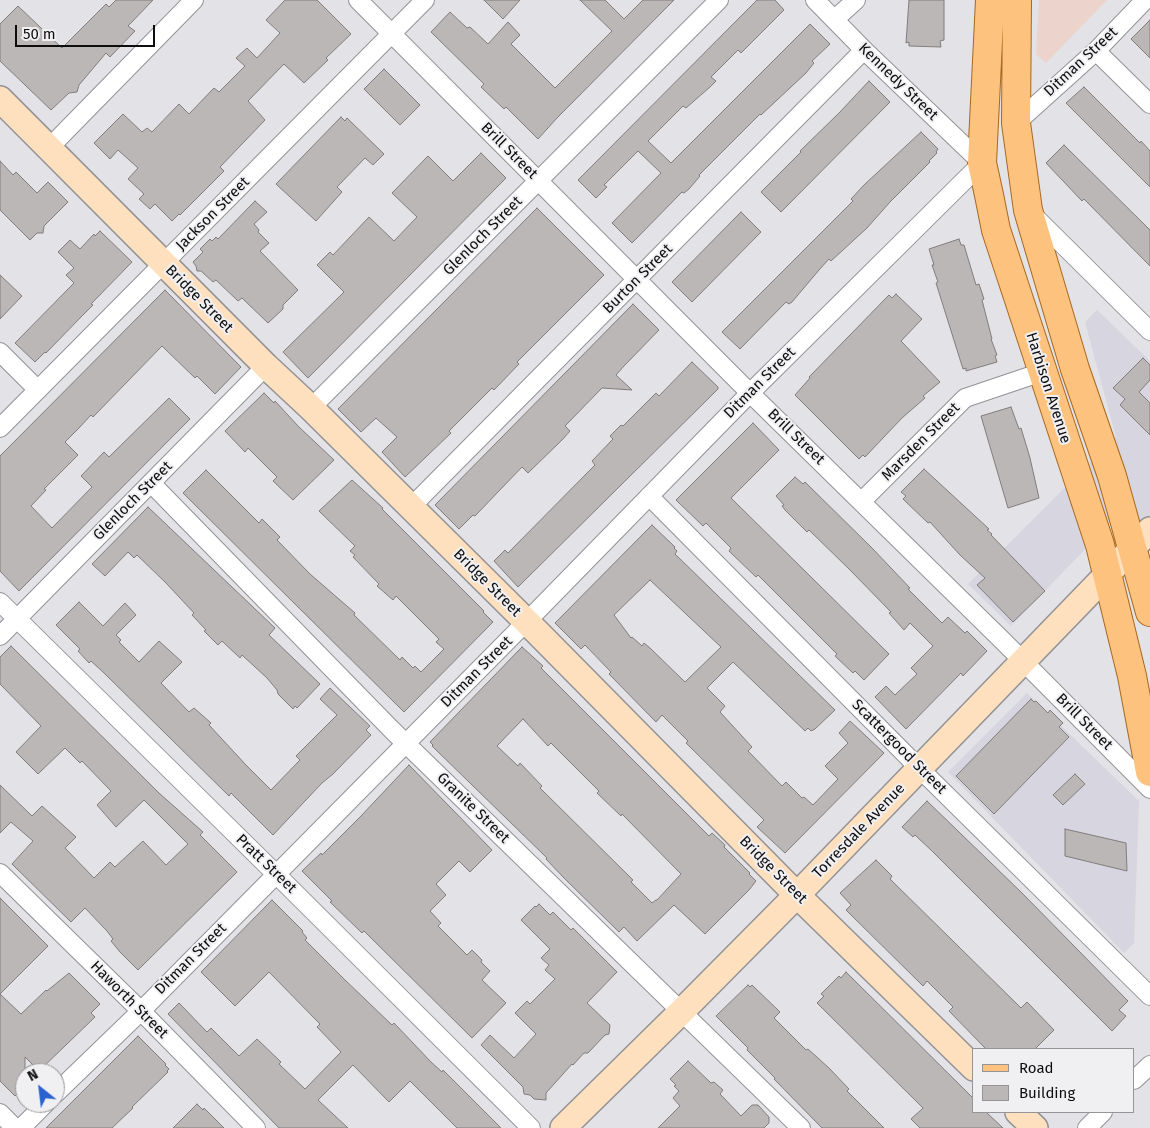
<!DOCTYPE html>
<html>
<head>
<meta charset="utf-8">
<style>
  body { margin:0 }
  #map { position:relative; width:1150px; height:1128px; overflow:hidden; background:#e3e2e6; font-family:"Fira Sans",sans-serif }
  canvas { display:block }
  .legend { position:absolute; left:972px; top:1048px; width:162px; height:65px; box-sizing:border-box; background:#f0f0f3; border:1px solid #959597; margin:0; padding:6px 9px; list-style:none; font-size:15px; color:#0d0d0e }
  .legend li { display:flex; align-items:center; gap:10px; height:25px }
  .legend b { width:25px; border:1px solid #959597 }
  .north { position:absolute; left:15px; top:1063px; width:50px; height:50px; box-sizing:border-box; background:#f0f0f3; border:1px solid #959597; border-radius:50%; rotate:331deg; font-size:14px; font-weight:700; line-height:20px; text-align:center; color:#0d0d0e }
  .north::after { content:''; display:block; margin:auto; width:18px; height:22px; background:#2b62d0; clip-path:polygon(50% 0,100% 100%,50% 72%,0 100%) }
  .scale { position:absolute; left:15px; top:25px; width:140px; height:22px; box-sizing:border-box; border:2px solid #0d0d0e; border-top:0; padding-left:6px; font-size:15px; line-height:18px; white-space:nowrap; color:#0d0d0e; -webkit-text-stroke:4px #f0f0f3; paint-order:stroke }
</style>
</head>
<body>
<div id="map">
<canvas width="1150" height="1128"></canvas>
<ul class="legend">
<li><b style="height:6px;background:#fdc27e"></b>Road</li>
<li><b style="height:14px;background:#bbb7b7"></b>Building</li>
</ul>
<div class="north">N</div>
<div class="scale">50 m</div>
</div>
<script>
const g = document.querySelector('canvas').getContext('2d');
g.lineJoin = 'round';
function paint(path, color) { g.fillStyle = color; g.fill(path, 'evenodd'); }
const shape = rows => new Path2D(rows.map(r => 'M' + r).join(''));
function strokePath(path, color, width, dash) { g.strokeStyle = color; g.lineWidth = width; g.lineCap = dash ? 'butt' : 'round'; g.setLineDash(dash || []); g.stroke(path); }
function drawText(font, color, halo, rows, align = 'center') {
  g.font = font + ' "Fira Sans",sans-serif'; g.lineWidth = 4; g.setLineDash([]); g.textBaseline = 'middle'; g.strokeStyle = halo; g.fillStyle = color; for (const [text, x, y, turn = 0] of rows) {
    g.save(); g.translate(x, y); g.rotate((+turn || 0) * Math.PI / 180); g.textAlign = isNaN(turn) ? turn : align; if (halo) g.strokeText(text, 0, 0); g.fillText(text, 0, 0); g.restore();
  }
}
paint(shape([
  [1097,310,1150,361,1150,539,1120,513,1011,626,968,584,1116,437,1085,322],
  [1027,693,1139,801,1134,943,1124,953,948,772]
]), '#d6d5e0');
paint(shape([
  [1039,0,1107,0,1046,63,1036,54]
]), '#ecd3cc');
const building = shape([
  [116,0,153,0,128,26,135,31,110,57,106,53,79,85,77,92,69,93,51,110,0,61,0,24,18,6,62,48,106,4,109,7,116,0],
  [285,0,317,0,351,34,326,58,328,60,304,83,284,64,248,101,265,120,220,167,224,171,180,215,179,214,172,221,155,204,150,209,139,199,144,194,128,179,138,168,118,150,110,159,94,143,123,114,142,132,147,128,152,132,179,104,189,114,214,88,219,92,245,66,236,58,247,48,257,58,280,33,266,20,285,0],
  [484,0,520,0,503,19,484,0],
  [580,0,605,0,624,19,643,0,674,0,557,118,538,139,506,107,504,109,481,87,484,84,431,32,450,12,467,28,470,27,488,44,508,22,520,35,511,44,555,88,612,31,580,0],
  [757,0,775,0,784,10,741,53,738,50,711,77,716,81,710,87,686,108,683,106,648,141,671,163,810,24,830,44,812,61,814,63,806,73,761,115,760,114,699,175,700,176,689,189,684,193,682,192,632,243,612,223,661,173,638,151,604,185,607,187,596,198,578,180,757,0],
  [909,0,944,0,944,40,940,41,941,47,909,46,909,42,906,43,909,0],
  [1150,20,1150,58,1131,39,1150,20],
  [384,69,420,105,400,125,364,89,384,69],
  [869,81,890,102,781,212,761,192,801,152,800,151,840,112,869,81],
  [1084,87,1140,143,1141,141,1150,151,1150,187,1066,103,1084,87],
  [341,117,345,121,347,118,384,154,373,165,365,158,337,187,342,192,316,221,276,184,341,117],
  [921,132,938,149,936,152,937,153,929,161,930,162,890,202,867,228,831,261,829,259,819,270,792,302,789,304,786,302,740,349,722,332,853,201,851,199,864,185,921,132],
  [1064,145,1150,230,1150,266,1084,199,1082,201,1046,163,1064,145],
  [481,153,506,178,308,378,283,352,344,292,317,265,330,252,333,255,369,217,394,241,417,217,392,193,428,156,453,181,481,153],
  [0,161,13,175,16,172,37,193,48,182,68,202,44,226,43,233,37,233,30,240,0,210,0,161],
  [255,201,267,212,254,224,259,230,258,232,269,243,260,251,298,290,283,305,283,309,268,323,242,298,238,301,216,280,213,282,201,271,197,271,196,266,193,262,203,252,200,249,210,239,212,241,216,237,218,239,255,201],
  [537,208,604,275,517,362,519,364,494,390,492,388,449,431,451,433,405,477,382,452,397,437,376,418,361,432,338,409,537,208],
  [741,212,761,232,692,302,672,282,741,212],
  [100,231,132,262,91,304,93,305,82,316,46,353,45,352,35,362,15,343,74,283,66,275,74,268,58,252,70,240,80,249,94,234,95,236,100,231],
  [959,239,961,245,964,245,976,285,979,284,984,299,982,300,992,339,991,339,997,355,995,356,997,362,966,371,966,368,963,369,936,283,938,282,932,265,934,265,929,249,959,239],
  [0,275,22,296,0,319,0,275],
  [165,290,241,367,215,394,197,376,195,378,162,346,93,417,91,415,79,428,65,442,78,455,44,489,46,490,31,506,52,528,92,487,81,476,104,452,109,457,169,398,190,419,19,591,0,571,0,456,165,290],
  [896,294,922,319,901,341,940,382,923,396,925,398,902,418,865,457,863,455,859,459,795,395,810,378,809,377,889,295,892,298,896,294],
  [633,304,659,330,624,366,616,375,632,390,602,388,565,426,570,431,562,440,528,473,522,467,475,516,473,515,459,529,435,505,633,304],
  [1143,358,1150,365,1150,380,1139,392,1150,403,1150,435,1120,405,1125,399,1113,388,1143,358],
  [692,362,718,387,718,389,518,587,494,561,505,550,508,553,595,465,592,461,613,439,610,436,621,425,623,426,656,393,659,396,692,362],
  [264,393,274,403,275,401,299,427,334,460,293,500,273,481,277,477,248,448,245,452,225,431,264,393],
  [1011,407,1019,429,1021,428,1030,458,1039,498,1008,508,981,416,1011,407],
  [753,423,779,450,731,498,889,654,864,680,855,671,853,673,835,656,837,654,758,575,756,577,729,551,731,548,706,523,703,526,676,500,753,423],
  [924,469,989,529,987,530,992,534,991,535,1045,591,1013,622,977,585,985,578,960,555,930,522,928,523,903,499,906,496,901,492,924,469],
  [206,470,259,523,262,519,280,537,277,540,310,574,355,613,354,615,400,660,402,657,413,668,415,666,421,672,444,649,436,642,439,639,396,596,393,600,377,586,379,584,353,557,355,555,350,551,355,546,319,511,352,480,383,508,382,509,484,611,483,612,493,622,404,712,183,493,206,470],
  [795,477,803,484,805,482,872,548,910,588,908,589,942,623,948,617,965,633,967,631,987,651,963,676,961,673,906,729,875,697,886,686,895,695,917,674,911,668,933,646,910,623,904,630,889,613,891,612,850,570,809,530,807,532,785,510,782,506,784,505,776,496,795,477],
  [148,507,275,628,269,635,320,684,297,708,295,706,293,709,278,694,277,690,267,678,242,655,240,658,222,641,218,645,204,631,206,630,192,615,194,613,166,583,137,555,134,558,128,552,105,576,92,564,148,507],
  [652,525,675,547,674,548,677,551,675,554,835,710,815,729,811,731,808,728,805,731,733,662,707,688,725,706,720,712,752,747,748,751,782,786,786,782,802,798,804,797,813,805,838,779,825,766,848,743,839,733,850,721,884,753,785,853,757,827,764,820,686,743,688,741,662,715,656,722,609,674,611,672,585,645,581,649,555,623,652,525],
  [650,580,721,647,685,682,650,648,644,643,642,646,632,637,631,638,614,615,650,580],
  [79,602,103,626,125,603,136,615,116,635,121,640,119,642,139,662,159,641,182,662,161,683,189,712,194,708,211,723,209,725,246,765,271,790,300,760,296,756,337,715,320,699,330,688,370,726,366,730,371,735,333,774,322,783,273,835,231,793,229,796,104,673,91,661,89,663,78,651,80,649,56,625,79,602],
  [11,646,159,793,203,832,200,835,237,872,138,970,120,952,111,941,113,939,107,931,85,908,71,922,12,864,33,841,11,822,0,833,0,785,32,816,42,806,76,837,65,848,94,878,110,862,115,867,143,841,166,865,188,844,144,800,116,827,97,805,111,791,82,761,80,763,65,748,38,774,16,752,41,726,0,684,0,657,11,646],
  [522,647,543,666,541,668,709,836,712,833,725,845,724,847,750,873,749,874,756,881,749,890,705,934,674,905,637,941,624,927,619,932,564,878,546,859,547,858,432,746,433,745,430,742,522,647],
  [523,719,548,746,551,743,599,791,597,793,621,816,622,814,681,874,657,900,656,900,652,903,631,882,633,880,540,788,542,786,520,763,518,766,497,746,523,719],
  [1031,699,1034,702,1036,701,1048,713,1050,710,1063,723,1059,727,1069,737,994,814,956,776,1031,699],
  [409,765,492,850,470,872,459,861,436,884,446,895,430,911,441,923,438,926,467,955,472,950,482,960,481,962,490,971,482,980,506,1003,472,1038,364,931,362,933,330,902,332,901,302,871,321,853,322,855,361,816,409,765],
  [1075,774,1085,784,1063,805,1053,795,1075,774],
  [927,801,1022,893,1128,1001,1119,1010,1126,1016,1112,1031,932,851,915,835,913,837,902,827,927,801],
  [1065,829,1126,843,1127,871,1065,856,1065,829],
  [876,860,892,876,890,879,1021,1008,1027,1002,1054,1030,1035,1049,986,1049,949,1011,953,1007,927,981,923,986,846,910,851,905,840,893,876,860],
  [0,898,48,946,0,994,21,1014,46,990,47,991,69,973,100,1004,91,1013,95,1017,39,1071,25,1057,25,1086,15,1096,0,1081,0,898],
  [272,900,303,931,302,932,307,938,305,940,344,979,392,1025,394,1023,431,1062,442,1072,443,1070,501,1128,457,1128,410,1081,389,1102,353,1065,318,1100,348,1128,279,1128,168,1014,179,1003,207,1032,211,1028,239,1056,257,1039,281,1062,279,1064,305,1089,341,1052,317,1027,320,1024,269,972,235,1006,201,972,272,900],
  [539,904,550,915,553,912,571,930,573,928,617,972,587,1003,610,1025,609,1034,605,1035,588,1053,584,1053,573,1065,572,1064,546,1093,546,1100,534,1099,530,1095,524,1094,523,1087,481,1045,490,1035,514,1058,536,1034,515,1013,527,1001,530,1004,555,979,545,970,549,965,541,958,550,949,521,920,535,906,536,907,539,904],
  [846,972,974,1099,974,1112,986,1112,1003,1128,920,1128,911,1119,923,1108,817,1003,824,996,821,994,839,976,841,978,846,972],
  [748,985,750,987,752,985,780,1012,774,1018,806,1050,808,1049,829,1068,849,1089,847,1091,884,1128,822,1128,774,1079,775,1078,747,1050,748,1048,716,1016,748,985],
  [138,1036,166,1064,165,1065,169,1069,167,1071,168,1072,132,1107,133,1108,112,1128,46,1128,138,1036],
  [688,1061,711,1083,714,1082,723,1090,720,1094,741,1116,752,1105,758,1105,769,1117,769,1123,764,1128,658,1128,680,1106,673,1098,679,1091,674,1086,676,1085,670,1079,688,1061],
  [197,1104,203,1110,204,1108,224,1128,173,1128,197,1104]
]);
paint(building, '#bbb7b7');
strokePath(building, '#817d7d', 1);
const street = shape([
  [358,0,750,393,1003,641,1150,789],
  [835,19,856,0],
  [1096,51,1150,104],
  [1016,123,1096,51,1145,0],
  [49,148,194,0],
  [1033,215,1150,331],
  [0,352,38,390],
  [311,408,719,0],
  [0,428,425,0],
  [151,483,392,730,801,1128],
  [649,496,919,768,1150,996],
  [862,501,965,398,1042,372],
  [411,507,864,50],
  [0,602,284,882,531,1128],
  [0,636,266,366],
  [0,873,141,1011,256,1128],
  [1134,1080,1150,1065],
  [55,1094,141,1011,537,611,750,393,982,163,864,50,815,0],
  [0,1113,15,1128],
  [21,1128,46,1103],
  [1087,1128,1103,1112]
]);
const secondary = shape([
  [0,99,266,366,311,408,538,633,797,895,974,1068],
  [1018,1112,1035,1128],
  [563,1128,681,1012,797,895,1150,530]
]);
const primary = shape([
  [990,0,982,163,989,195,996,230,1100,545,1132,676,1150,772],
  [1017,0,1016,123,1028,210,1075,369,1112,476,1150,612]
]);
strokePath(street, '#939296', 20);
strokePath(secondary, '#939296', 28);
strokePath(primary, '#a8681f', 30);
strokePath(street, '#fff', 18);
strokePath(secondary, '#fee0be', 25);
strokePath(primary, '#fdc27e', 28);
drawText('15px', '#0d0d0e', '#f0f0f3', [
  ["Ditman Street",1081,62,-43],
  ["Kennedy Street",898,82,44],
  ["Brill Street",509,151,45],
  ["Jackson Street",213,214,-45],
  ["Glenloch Street",483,236,-45],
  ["Burton Street",638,279,-45],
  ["Bridge Street",199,299,45],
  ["Ditman Street",760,383,-45],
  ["Harbison Avenue",1048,388,72],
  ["Brill Street",796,437,44],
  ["Marsden Street",921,442,-45],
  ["Glenloch Street",133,501,-45],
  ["Bridge Street",487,583,45],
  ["Ditman Street",477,672,-45],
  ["Brill Street",1084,722,45],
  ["Scattergood Street",899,747,45],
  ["Granite Street",473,808,44],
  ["Torresdale Avenue",859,831,-46],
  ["Pratt Street",266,864,44],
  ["Bridge Street",773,870,45],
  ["Ditman Street",191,959,-45],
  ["Haworth Street",129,1000,45]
]);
</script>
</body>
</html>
